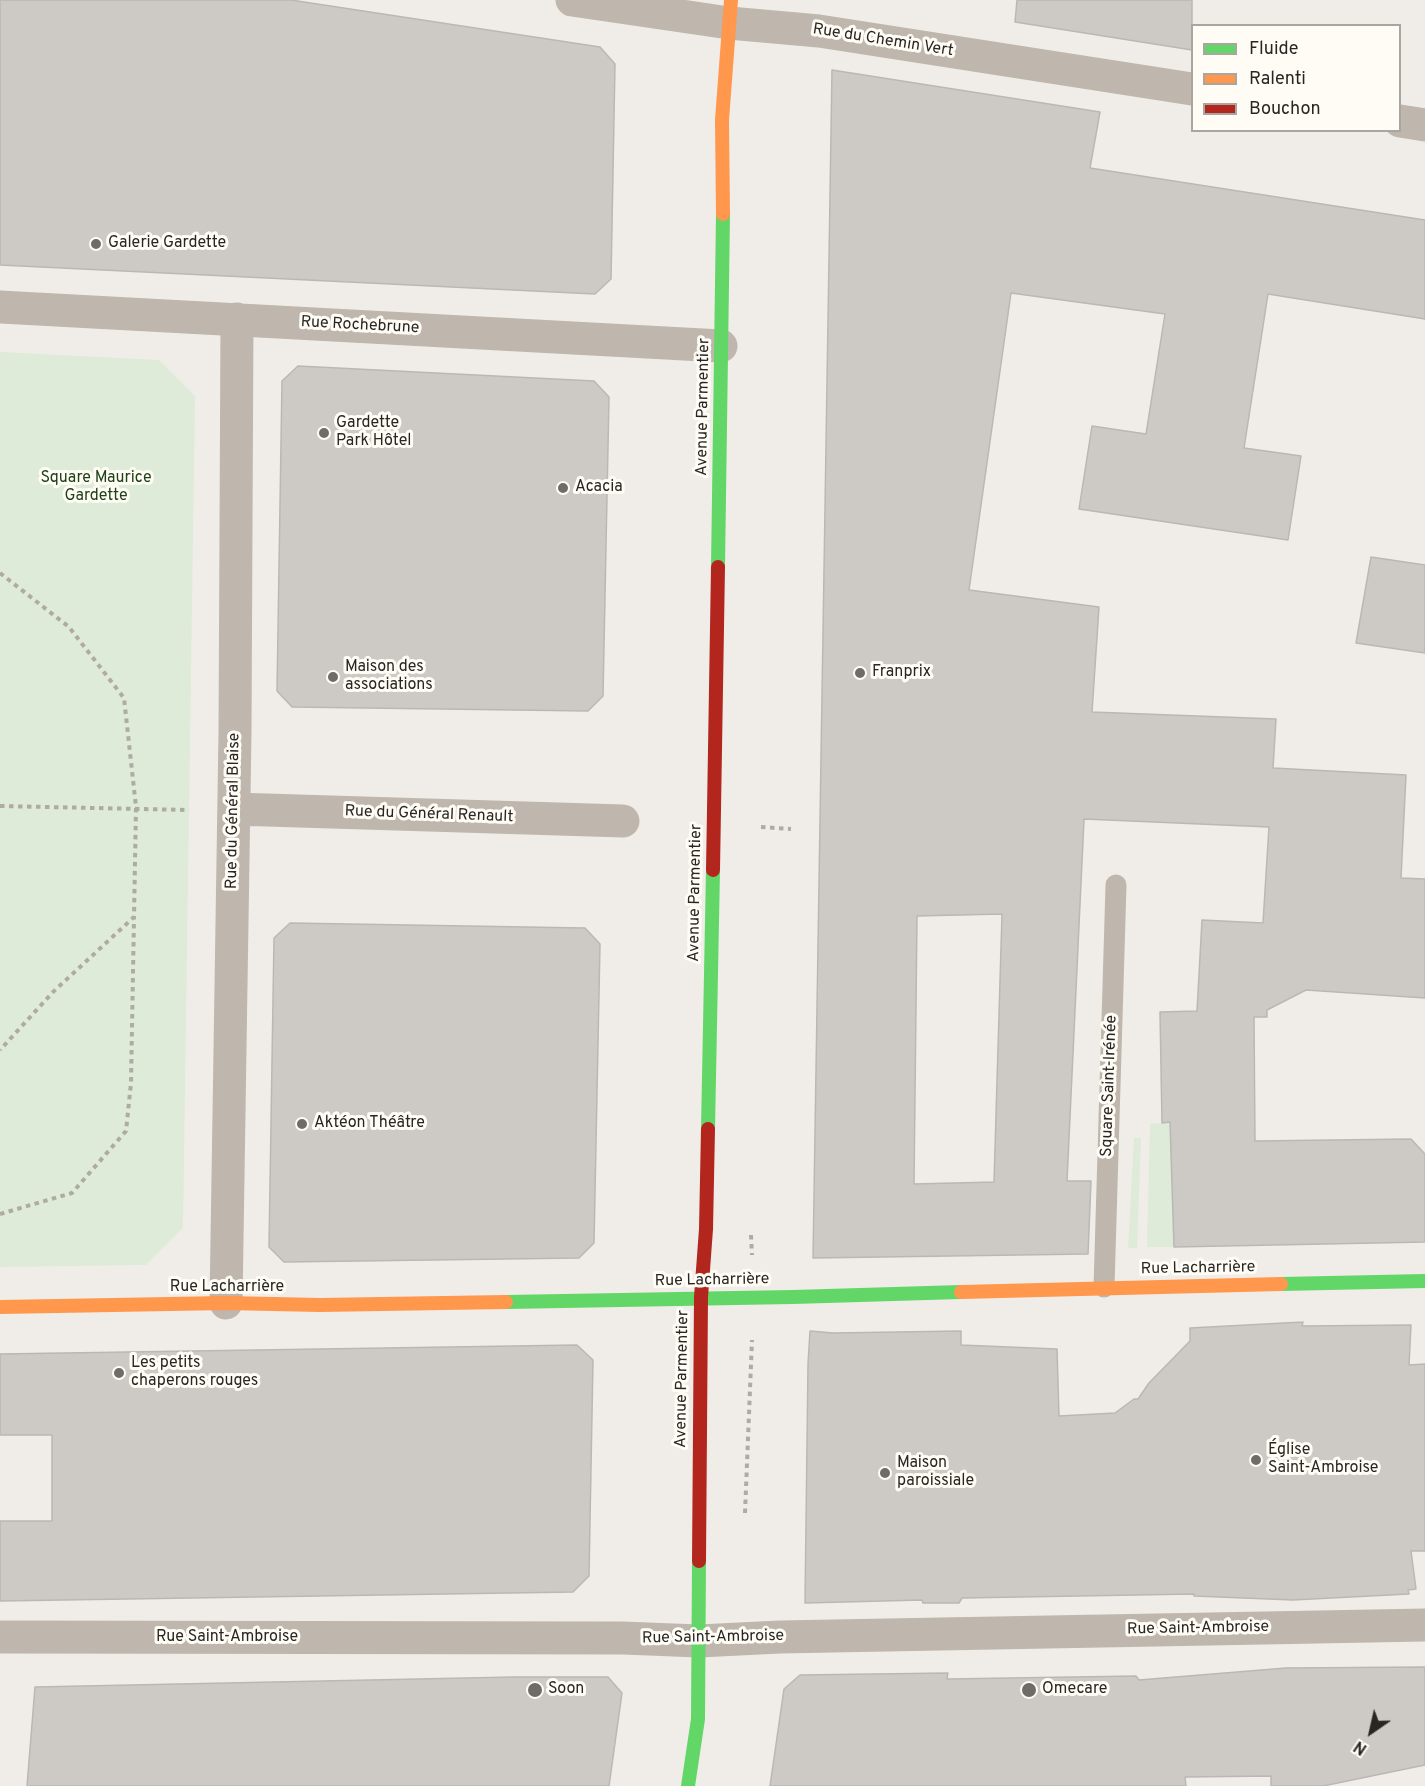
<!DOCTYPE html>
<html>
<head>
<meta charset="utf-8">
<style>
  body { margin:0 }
  #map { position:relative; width:1425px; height:1786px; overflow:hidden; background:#f0ede8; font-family:Overpass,sans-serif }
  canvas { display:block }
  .legend { position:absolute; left:1191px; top:24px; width:210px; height:108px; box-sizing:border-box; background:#fffcf6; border:2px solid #a9a6a2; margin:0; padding:8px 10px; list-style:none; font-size:18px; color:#282623 }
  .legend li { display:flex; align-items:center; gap:12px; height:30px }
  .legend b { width:30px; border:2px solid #a9a6a2 }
  .north { position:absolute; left:1341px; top:1702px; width:60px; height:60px; -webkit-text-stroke:4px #fffcf6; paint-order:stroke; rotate:214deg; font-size:16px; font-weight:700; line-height:24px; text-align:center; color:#282623 }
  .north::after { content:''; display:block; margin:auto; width:21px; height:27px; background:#282623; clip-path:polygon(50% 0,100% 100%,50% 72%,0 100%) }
</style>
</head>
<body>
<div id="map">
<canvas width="1425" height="1786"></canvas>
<ul class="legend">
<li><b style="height:8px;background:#63d668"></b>Fluide</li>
<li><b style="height:8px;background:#ff974d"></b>Ralenti</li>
<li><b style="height:8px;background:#b3261e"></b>Bouchon</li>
</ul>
<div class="north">N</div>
</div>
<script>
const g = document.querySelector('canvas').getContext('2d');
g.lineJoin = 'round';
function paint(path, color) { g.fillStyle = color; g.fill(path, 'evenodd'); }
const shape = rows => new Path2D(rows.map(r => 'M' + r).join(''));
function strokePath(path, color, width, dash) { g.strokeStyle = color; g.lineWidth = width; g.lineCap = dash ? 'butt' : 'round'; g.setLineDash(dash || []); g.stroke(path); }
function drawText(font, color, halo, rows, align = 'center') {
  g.font = font + ' Overpass,sans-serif'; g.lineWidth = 6; g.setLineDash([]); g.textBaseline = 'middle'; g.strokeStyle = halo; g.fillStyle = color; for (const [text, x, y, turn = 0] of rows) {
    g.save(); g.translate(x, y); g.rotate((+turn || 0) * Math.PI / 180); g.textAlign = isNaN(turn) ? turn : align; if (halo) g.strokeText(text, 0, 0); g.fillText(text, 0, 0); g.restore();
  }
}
paint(shape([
  [0,352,159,360,195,396,183,1228,146,1265,0,1267],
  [1170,1122,1174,1247,1147,1247,1150,1124],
  [1134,1138,1141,1138,1137,1248,1128,1248]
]), '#deebd8');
const building = shape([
  [0,0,291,0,600,47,615,64,611,279,595,294,0,265,0,0],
  [1017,0,1192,0,1192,50,1015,22,1017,0],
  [832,70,1100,112,1090,168,1425,220,1425,319,1268,294,1244,448,1301,456,1288,540,1079,509,1092,426,1146,434,1165,314,1011,293,969,590,1099,607,1092,712,1276,719,1273,768,1406,775,1401,878,1425,879,1425,998,1306,990,1267,1010,1267,1017,1254,1017,1255,1141,1411,1139,1425,1154,1425,1242,1174,1247,1170,1122,1162,1123,1160,1012,1197,1011,1202,920,1263,923,1269,827,1084,819,1067,1181,1091,1181,1088,1254,813,1258,832,70],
  [1002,914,994,1182,914,1184,917,916,1002,914],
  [298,366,594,381,609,397,603,696,588,711,292,707,277,691,282,381,298,366],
  [1371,557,1425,565,1425,653,1356,643,1371,557],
  [290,923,585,928,600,944,594,1243,579,1258,284,1262,269,1247,274,938,290,923],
  [1303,1322,1302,1326,1411,1325,1409,1365,1425,1364,1425,1551,1411,1551,1416,1589,1408,1590,1409,1594,1293,1600,1194,1596,1194,1594,962,1598,959,1603,923,1603,922,1600,805,1603,808,1364,810,1331,833,1333,961,1331,961,1345,1057,1349,1059,1416,1115,1413,1134,1399,1138,1399,1149,1383,1190,1341,1190,1328,1303,1322],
  [577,1345,593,1360,589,1576,573,1592,0,1601,0,1521,52,1521,52,1435,0,1435,0,1354,577,1345],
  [1425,1667,1425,1765,1323,1786,1271,1786,1271,1776,1185,1777,1186,1786,770,1786,784,1689,800,1675,948,1673,947,1679,1136,1676,1139,1680,1286,1668,1425,1667],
  [514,1677,608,1677,622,1693,609,1786,27,1786,35,1687,514,1677]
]);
paint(building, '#cdcac6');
strokePath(building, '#bab8b4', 1.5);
strokePath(shape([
  [0,573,69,627,124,698,136,807,134,917,53,992,0,1050],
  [0,806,189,810],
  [761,827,791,829],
  [0,1214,72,1193,126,1131,131,1083,134,918],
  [751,1235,752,1255],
  [745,1513,752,1340]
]), '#afaaa3', 4, [4.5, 4.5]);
strokePath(shape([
  [1104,1287,1116,885]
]), '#bfb7ad', 21);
strokePath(shape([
  [572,0,729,23,819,31,1192,89],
  [1400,121,1425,125],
  [0,307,721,346],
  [234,809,623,821],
  [226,1303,235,732,237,319],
  [0,1637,623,1638,699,1641,780,1637,1425,1625]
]), '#bfb7ad', 33);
strokePath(shape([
  [718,567,723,214],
  [708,1129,713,870],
  [1281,1284,1425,1281],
  [506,1302,793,1297,961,1292],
  [688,1786,698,1719,699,1561]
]), '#63d668', 14);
strokePath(shape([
  [723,214,722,120,731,0],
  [961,1292,1281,1284],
  [0,1307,226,1303,320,1305,506,1302]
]), '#ff974d', 14);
strokePath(shape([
  [713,870,718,567],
  [699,1561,701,1297,706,1229,708,1129]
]), '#b3261e', 14);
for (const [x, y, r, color] of [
  [96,244,6,"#6e6c68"],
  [324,433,6,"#6e6c68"],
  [563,488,6,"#6e6c68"],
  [860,673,6,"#6e6c68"],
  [333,677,6,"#6e6c68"],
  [302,1124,6,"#6e6c68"],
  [119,1373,6,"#6e6c68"],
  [1256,1460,6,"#6e6c68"],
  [885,1473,6,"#6e6c68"],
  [535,1690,8,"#6e6c68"],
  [1029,1690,8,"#6e6c68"]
]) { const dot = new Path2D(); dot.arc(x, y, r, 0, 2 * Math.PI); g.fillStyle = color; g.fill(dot); strokePath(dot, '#fffcf6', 2); }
drawText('16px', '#282623', '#fffcf6', [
  ["Rue du Chemin Vert",883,41,9],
  ["Rue Rochebrune",360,326,3],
  ["Avenue Parmentier",704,407,-89],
  ["Rue du Général Blaise",234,811,-89],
  ["Rue du Général Renault",429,815,2],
  ["Avenue Parmentier",696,893,-89],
  ["Square Saint-Irénée",1110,1086,-88],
  ["Rue Lacharrière",1198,1269,-1],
  ["Rue Lacharrière",712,1281,-1],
  ["Rue Lacharrière",227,1288],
  ["Avenue Parmentier",683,1379,-89],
  ["Rue Saint-Ambroise",1198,1629,-1],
  ["Rue Saint-Ambroise",227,1638],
  ["Rue Saint-Ambroise",713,1638,-1]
]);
drawText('16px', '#282623', '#fffcf6', [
  ["Galerie Gardette",108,244],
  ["Gardette",336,424],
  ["Park Hôtel",336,442],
  ["Acacia",575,488],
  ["Maison des",345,668],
  ["associations",345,686],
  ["Franprix",872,673],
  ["Aktéon Théâtre",314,1124],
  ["Les petits",131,1364],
  ["chaperons rouges",131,1382],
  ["Église",1268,1451],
  ["Saint-Ambroise",1268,1469],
  ["Maison",897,1464],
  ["paroissiale",897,1482],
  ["Soon",548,1690],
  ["Omecare",1042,1690]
], 'left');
drawText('16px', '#1f4116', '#fffcf6', [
  ["Square Maurice",96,479],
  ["Gardette",96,497]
]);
</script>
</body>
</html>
